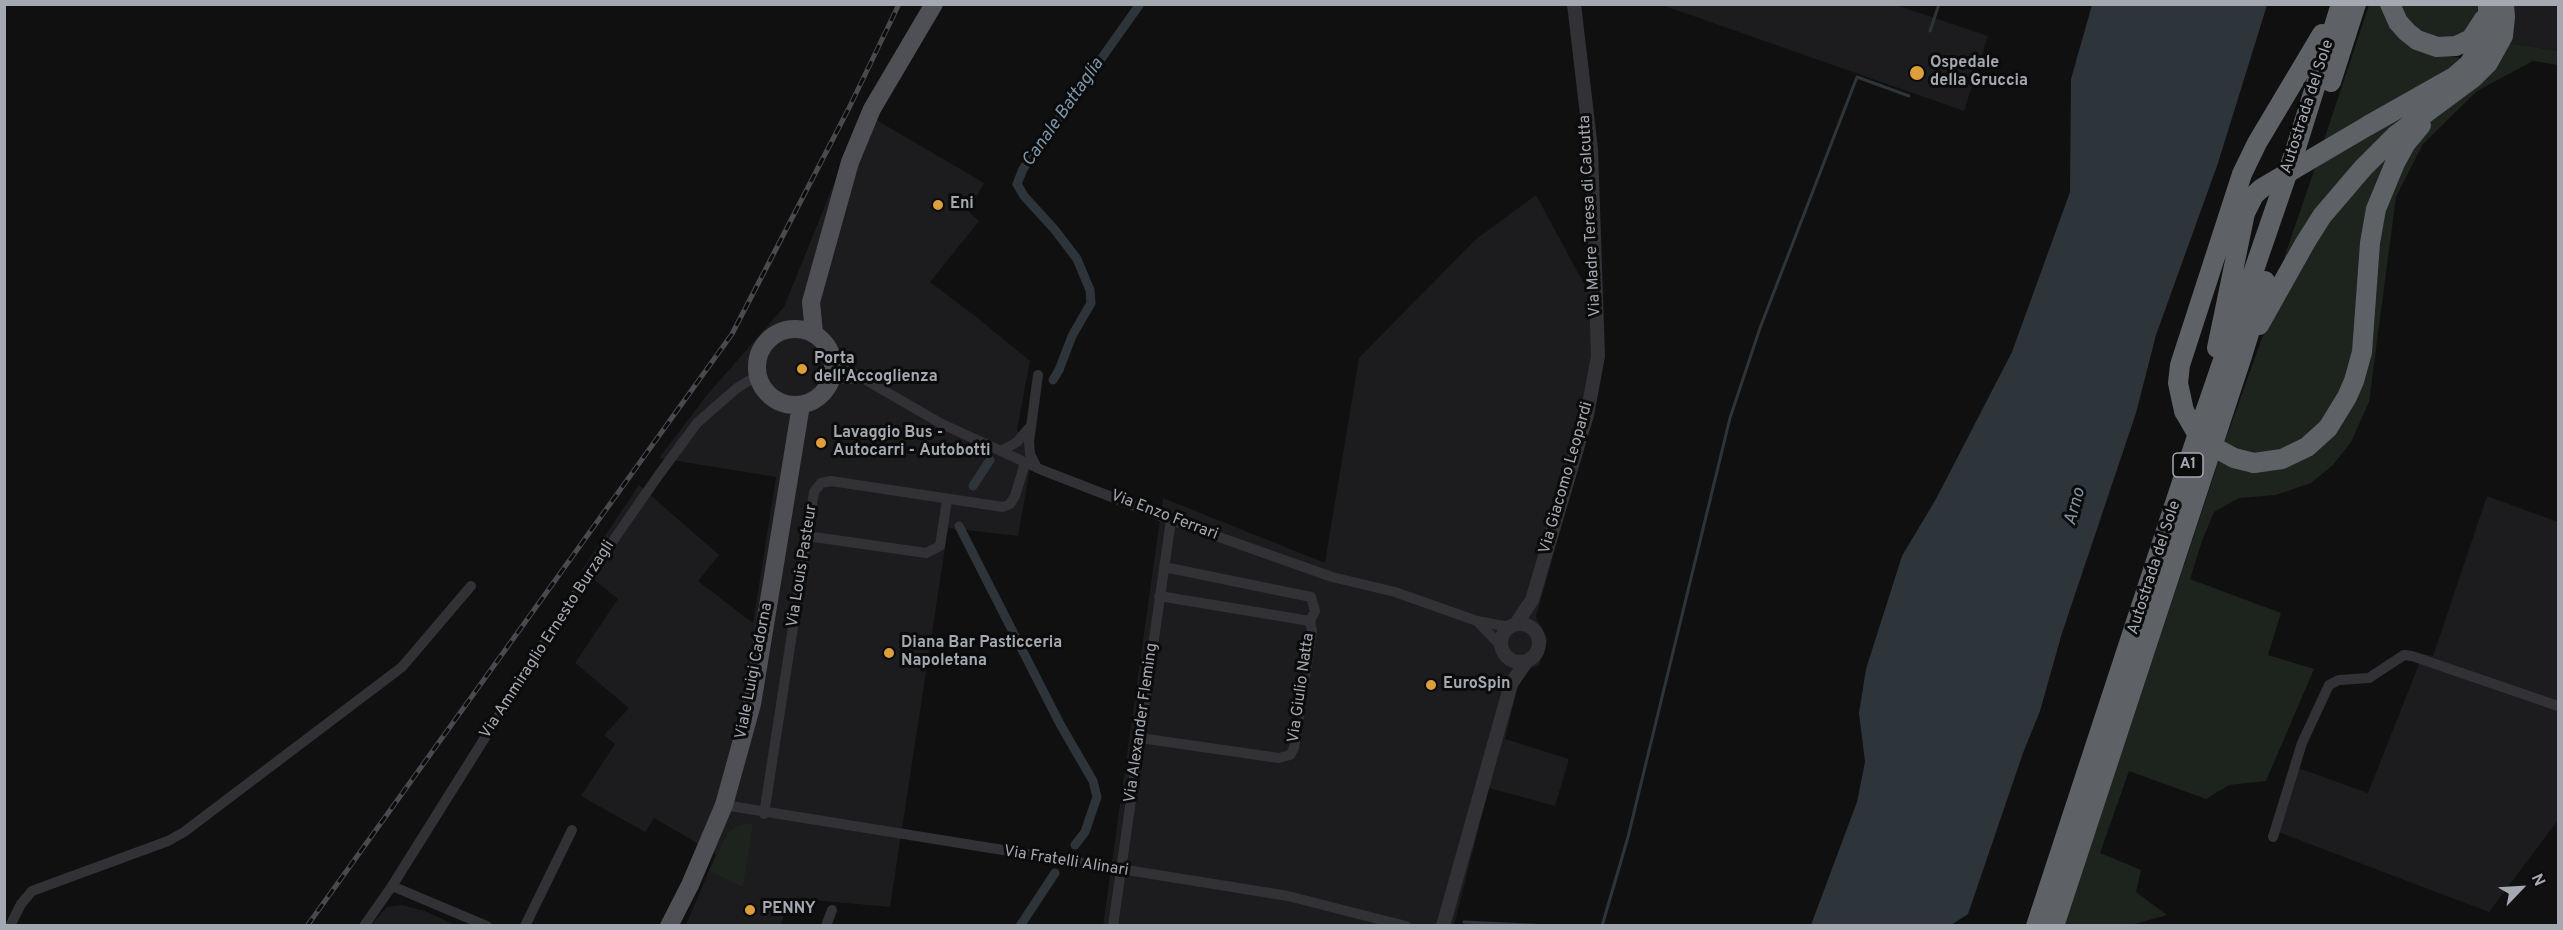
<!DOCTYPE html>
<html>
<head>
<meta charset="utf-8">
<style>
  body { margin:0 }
  #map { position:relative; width:2563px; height:930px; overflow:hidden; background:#101011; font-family:Overpass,sans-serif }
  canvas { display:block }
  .frame { position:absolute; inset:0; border:6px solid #a3a8b1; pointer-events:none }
  .north { position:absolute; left:2491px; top:858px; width:60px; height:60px; -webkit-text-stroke:4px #0b0b0c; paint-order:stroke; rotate:65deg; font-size:16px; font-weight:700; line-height:24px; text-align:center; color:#a3a8b1 }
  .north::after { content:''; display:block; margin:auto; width:21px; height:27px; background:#a3a8b1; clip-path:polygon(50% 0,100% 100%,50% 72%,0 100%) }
</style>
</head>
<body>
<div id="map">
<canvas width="2563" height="930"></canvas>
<div class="frame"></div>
<div class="north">N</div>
</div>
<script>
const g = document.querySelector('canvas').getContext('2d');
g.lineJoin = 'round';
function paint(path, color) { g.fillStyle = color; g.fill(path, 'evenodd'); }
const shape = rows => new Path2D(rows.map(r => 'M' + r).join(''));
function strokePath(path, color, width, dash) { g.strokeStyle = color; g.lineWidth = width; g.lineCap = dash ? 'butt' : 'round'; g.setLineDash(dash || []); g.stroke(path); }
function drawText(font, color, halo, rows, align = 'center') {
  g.font = font + ' Overpass,sans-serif'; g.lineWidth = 6; g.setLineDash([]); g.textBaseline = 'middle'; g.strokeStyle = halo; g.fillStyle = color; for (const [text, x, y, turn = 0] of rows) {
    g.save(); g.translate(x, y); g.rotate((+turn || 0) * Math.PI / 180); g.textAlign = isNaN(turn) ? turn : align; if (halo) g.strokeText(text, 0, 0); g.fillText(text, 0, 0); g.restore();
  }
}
paint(shape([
  [1662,5,1896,5,1988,36,1964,111],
  [2511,5,2558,5,2558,51,2507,43],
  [863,112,984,183,968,211,979,221,930,282,979,319,1030,361,1017,430,1033,452,1018,536,948,528,890,907,791,898,780,925,686,925,716,854,654,818,645,832,581,796,615,744,604,735,629,708,575,663,618,599,582,570,639,485,719,555,698,581,753,623,776,477,659,458,707,395,784,307],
  [1536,195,1603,319,1596,404,1536,617,1548,639,1539,665,1521,673,1505,739,1569,759,1555,806,1489,788,1454,925,1103,926,1163,498,1325,563,1359,358,1475,240],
  [2487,496,2558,522,2558,820,2489,912,2278,832,2298,768,2368,793,2423,654,2433,656],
  [402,905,425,911,455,925,370,926,387,907]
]), '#1c1c1e');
paint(shape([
  [2369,5,2383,5,2423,51,2465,59,2322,146],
  [2394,5,2478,5,2478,9,2474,21,2466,32,2451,40,2417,34],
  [2507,43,2558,51,2558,65,2533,61,2477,91,2423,144,2396,197,2369,402,2351,442,2333,465,2311,483,2276,495,2239,498,2214,512,2202,541,2190,579,2281,613,2268,655,2314,669,2266,781,2229,785,2206,799,2129,771,2100,853,2141,870,2136,892,2167,915,2131,925,2064,926,2219,460,2265,468,2344,413,2386,194,2427,124],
  [2449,84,2287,258,2284,258,2317,162],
  [2396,139,2351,369,2340,398,2317,432,2299,446,2261,457,2223,447,2272,310,2304,253],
  [746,824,753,824,743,887,709,871,728,833,737,826]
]), '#1d231d');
paint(shape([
  [2092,5,2267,5,2218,163,2156,335,2136,413,2062,633,2040,711,2023,753,1968,914,1951,925,1811,925,1857,802,1865,762,1859,713,1866,669,1902,556,1936,499,2012,352,2070,192,2071,79]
]), '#2d353a');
strokePath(shape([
  [1930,31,1939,4],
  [1464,922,1551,926],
  [1602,926,1628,837,1730,418,1760,328,1857,77,1909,96]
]), '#2d353a', 3);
strokePath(shape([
  [1053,380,1059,370,1072,336,1091,303,1090,290,1077,259,1055,230,1024,196,1017,184,1023,169,1140,4],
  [973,486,990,460],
  [959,526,1060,724,1093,781,1097,797,1085,832,1075,845],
  [1020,926,1055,873]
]), '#2d353a', 9);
strokePath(shape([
  [833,361,940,423,1042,470,1171,520,1332,577,1395,592,1477,621,1509,627],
  [831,379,863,379],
  [1001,451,1017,442,1029,428],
  [1037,468,1030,454,1029,442,1038,375],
  [807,536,926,553,940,546,947,500],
  [1159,596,1310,621],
  [1477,621,1501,646],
  [1140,738,1279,758,1290,755,1294,748,1312,631,1310,621,1315,611,1311,597,1164,567],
  [724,805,1288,896,1406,926],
  [764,814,814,492,821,483,831,481,1003,507,1010,504,1015,496,1025,463],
  [2273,837,2302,743,2329,685,2339,680,2369,678,2404,655,2412,656,2558,706],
  [392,886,487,926],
  [10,926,21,904,32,891,168,841,184,832,402,667,471,586],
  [364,926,392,886,565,610,658,476,697,423,737,388,758,375],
  [525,926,572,830],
  [826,926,832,910],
  [1113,926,1171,520]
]), '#323236', 10);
strokePath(shape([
  '1501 643a19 19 0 1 1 38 0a19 19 0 1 1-38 0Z',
  [1516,624,1532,600,1587,415,1598,356,1591,149,1574,4],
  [1443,926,1511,684,1526,662]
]), '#323236', 14);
strokePath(shape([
  '757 367a38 38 0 1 1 76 0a38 38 0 1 1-76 0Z',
  [814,333,811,302,850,162,872,109,934,4],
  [669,926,690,885,724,805,752,704,801,405]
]), '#4e5055', 18);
strokePath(shape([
  [2390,4,2398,22,2407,32,2417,40,2437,47,2456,46,2471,39,2484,19],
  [2331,82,2356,4],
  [2369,125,2454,77,2469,64,2484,39,2488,27,2488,4],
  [2259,325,2305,243,2322,216,2363,168,2396,135,2473,78,2488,63,2503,36,2505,17,2504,4],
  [2217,348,2245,213],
  [2184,411,2178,383,2180,365,2242,174,2257,143,2322,34],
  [2254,463,2282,459,2307,447,2328,428,2347,397,2354,381,2362,352,2370,243,2376,209,2395,163,2406,143,2421,125],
  [2036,926,2201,424,2296,148,2341,4],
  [2054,926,2242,356,2265,281]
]), '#5e6166', 20);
const rail = shape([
  [307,926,732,334,849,108,899,4]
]);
strokePath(rail, '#494a4f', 5);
strokePath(rail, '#0b0b0c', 3, [9]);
strokePath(shape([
  [2245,213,2254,195,2262,188,2369,125],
  [2184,411,2195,430,2210,445,2234,458,2254,463]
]), '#5e6166', 20);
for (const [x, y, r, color] of [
  [1917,73,8,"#de9f3b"],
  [938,205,6,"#de9f3b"],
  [802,369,6,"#de9f3b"],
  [821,443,6,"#de9f3b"],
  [889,653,6,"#de9f3b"],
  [1431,685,6,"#de9f3b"],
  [750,910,6,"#de9f3b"]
]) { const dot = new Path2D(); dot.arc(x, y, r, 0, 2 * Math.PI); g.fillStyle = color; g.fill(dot); strokePath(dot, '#0b0b0c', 2); }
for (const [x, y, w] of [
  [2188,465,30]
]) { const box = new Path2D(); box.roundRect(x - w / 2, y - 12, w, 24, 4.5); g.fillStyle = '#0b0b0c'; g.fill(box); strokePath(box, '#a3a8b1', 1.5); }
drawText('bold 15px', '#a3a8b1', null, [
  ["A1",2188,465]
]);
drawText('bold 16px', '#a3a8b1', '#0b0b0c', [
  ["Ospedale",1930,64],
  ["della Gruccia",1930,82],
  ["Eni",950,205],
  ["Porta",814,360],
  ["dell'Accoglienza",814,378],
  ["Lavaggio Bus -",833,434],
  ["Autocarri - Autobotti",833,452],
  ["Diana Bar Pasticceria",901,644],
  ["Napoletana",901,662],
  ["EuroSpin",1443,685],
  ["PENNY",762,910]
], 'left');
drawText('16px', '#a3a8b1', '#0b0b0c', [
  ["Autostrada del Sole",2308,107,-72],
  ["Via Madre Teresa di Calcutta",1591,216,-93],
  ["Via Giacomo Leopardi",1567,478,-74],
  ["Via Enzo Ferrari",1164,516,21],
  ["Via Louis Pasteur",803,566,-81],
  ["Autostrada del Sole",2155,568,-72],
  ["Via Ammiraglio Ernesto Burzagli",548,640,-57],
  ["Viale Luigi Cadorna",755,671,-79],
  ["Via Giulio Natta",1302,688,-82],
  ["Via Alexander Fleming",1142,723,-82],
  ["Via Fratelli Alinari",1066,862,9]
]);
drawText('italic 18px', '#7c96a9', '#0b0b0c', [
  ["Canale Battaglia",1064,113,-55],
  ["Arno",2076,507,-75]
]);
</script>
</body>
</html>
